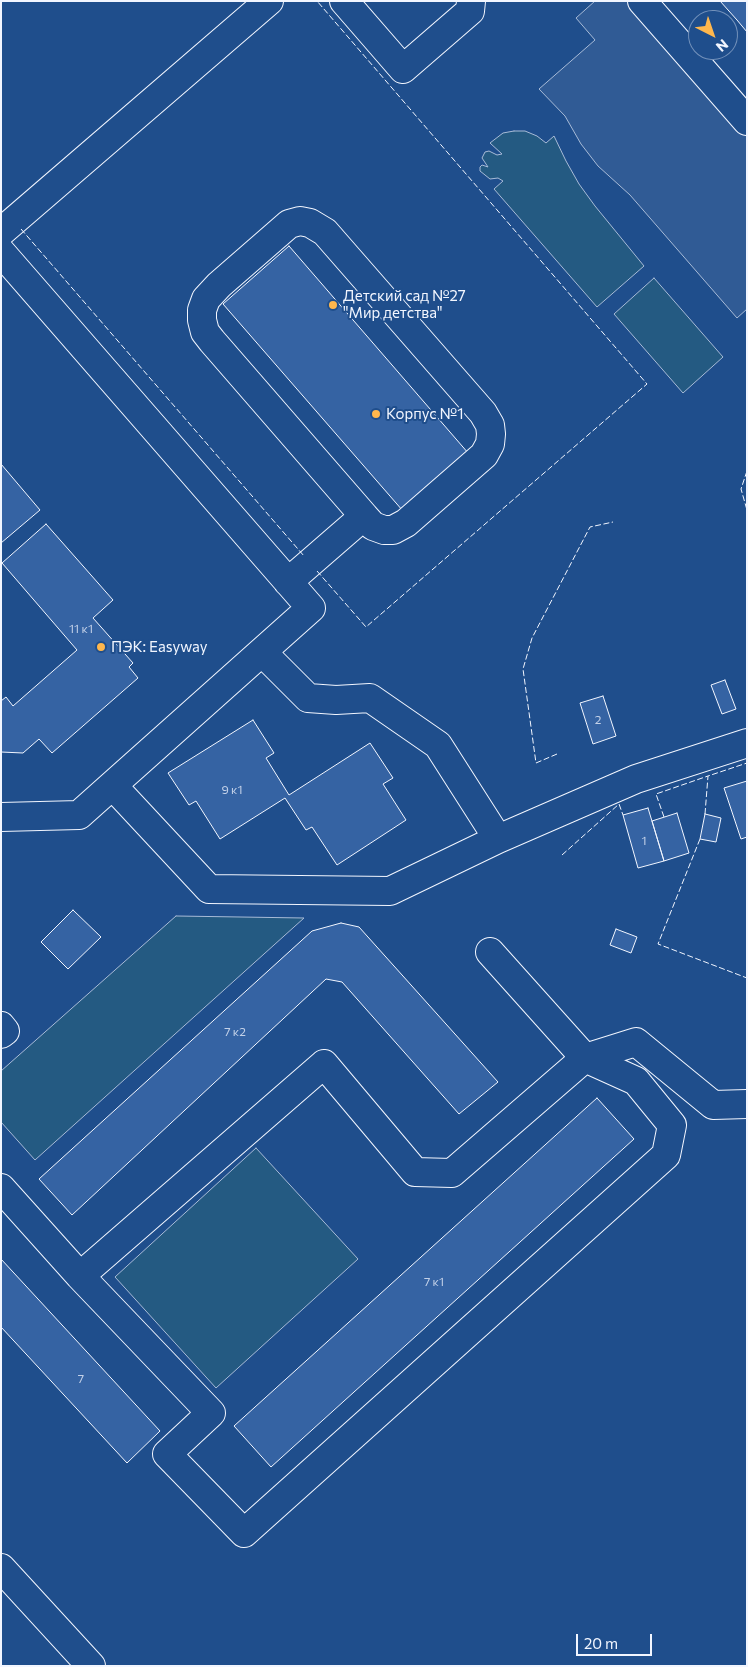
<!DOCTYPE html>
<html>
<head>
<meta charset="utf-8">
<style>
  body { margin:0 }
  #map { position:relative; width:748px; height:1667px; overflow:hidden; background:#1f4e8c; font-family:Commissioner,sans-serif }
  canvas { display:block }
  .frame { position:absolute; inset:0; border:2px solid #f2f6ff; pointer-events:none }
  .north { position:absolute; left:688px; top:10px; width:50px; height:50px; box-sizing:border-box; background:#1f4e8c; border:1px solid #7391ba; border-radius:50%; rotate:139deg; font-size:14px; font-weight:700; line-height:20px; text-align:center; color:#f2f6ff }
  .north::after { content:''; display:block; margin:auto; width:18px; height:22px; background:#ffb74d; clip-path:polygon(50% 0,100% 100%,50% 72%,0 100%) }
  .scale { position:absolute; left:576px; top:1634px; width:76px; height:22px; box-sizing:border-box; border:2px solid #f2f6ff; border-top:0; padding-left:6px; font-size:15px; line-height:18px; white-space:nowrap; color:#f2f6ff; -webkit-text-stroke:4px #1f4e8c; paint-order:stroke }
</style>
</head>
<body>
<div id="map">
<canvas width="748" height="1667"></canvas>
<div class="frame"></div>
<div class="north">N</div>
<div class="scale">20 m</div>
</div>
<script>
const g = document.querySelector('canvas').getContext('2d');
g.lineJoin = 'round';
function paint(path, color) { g.fillStyle = color; g.fill(path, 'evenodd'); }
const shape = rows => new Path2D(rows.map(r => 'M' + r).join(''));
function strokePath(path, color, width, dash) { g.strokeStyle = color; g.lineWidth = width; g.lineCap = dash ? 'butt' : 'round'; g.setLineDash(dash || []); g.stroke(path); }
function drawText(font, color, halo, rows, align = 'center') {
  g.font = font + ' Commissioner,sans-serif'; g.lineWidth = 4; g.setLineDash([]); g.textBaseline = 'middle'; g.strokeStyle = halo; g.fillStyle = color; for (const [text, x, y, turn = 0] of rows) {
    g.save(); g.translate(x, y); g.rotate((+turn || 0) * Math.PI / 180); g.textAlign = isNaN(turn) ? turn : align; if (halo) g.strokeText(text, 0, 0); g.fillText(text, 0, 0); g.restore();
  }
}
const green = shape([
  [514,131,525,131,537,136,546,143,554,136,566,161,579,184,595,206,644,266,597,307,494,189,503,181,498,178,490,179,480,171,480,167,482,165,488,167,482,158,485,152,489,151,497,155,502,154,490,143,503,133,514,131],
  [654,278,723,357,683,393,614,314,654,278],
  [176,916,304,918,35,1160,1,1122,1,1071,176,916],
  [256,1148,358,1259,216,1388,115,1277,256,1148]
]);
paint(green, '#245a82');
strokePath(green, '#a8bbd7', 1);
const parking = shape([
  [595,1,630,1,747,132,747,309,737,318,630,195,598,166,581,144,565,116,539,89,595,40,576,18,595,1]
]);
paint(parking, '#305b95');
strokePath(parking, '#a8bbd7', 1);
const building = shape([
  [720,1,747,1,747,32,737,20,720,1],
  [289,246,469,454,403,511,223,304,289,246],
  [1,464,40,510,1,543,1,464],
  [46,524,113,600,93,618,133,663,129,667,138,678,52,753,39,739,23,753,1,752,1,701,6,697,13,706,77,650,2,563,46,524],
  [725,680,736,709,722,714,711,685,725,680],
  [603,696,616,736,593,744,580,703,603,696],
  [253,720,274,753,266,758,289,795,370,743,393,778,383,784,406,820,337,865,312,827,306,830,285,798,220,839,196,801,189,805,168,773,253,720],
  [747,781,747,837,741,839,724,788,747,781],
  [648,808,664,861,638,868,623,815,648,808],
  [677,813,689,853,664,861,652,821,677,813],
  [705,814,721,818,716,842,700,839,705,814],
  [73,910,101,937,68,969,41,942,73,910],
  [341,923,359,927,498,1082,459,1114,342,982,326,979,72,1215,39,1179,312,931,341,923],
  [616,929,637,937,631,953,610,945,616,929],
  [597,1098,634,1139,271,1467,234,1426,597,1098],
  [1,1259,160,1431,127,1463,1,1327,1,1259]
]);
paint(building, '#3563a3');
strokePath(building, '#f2f6ff', 1);
const minor = shape([
  [344,1,403,69,470,11,471,1],
  [642,1,747,121],
  [1,232,269,1],
  [1,252,311,608,79,815,1,817],
  [288,582,364,516,212,341,205,332,202,320,202,310,206,299,219,285,289,224,300,221,310,223,325,232,483,413,490,425,491,434,490,444,484,455,406,523,393,530,384,530,373,526,364,516],
  [262,652,308,698,336,700,370,698,438,745,498,839],
  [113,786,209,889,390,891,498,839,636,779,747,743],
  [490,952,585,1058,636,1042,713,1105,747,1104],
  [1,1026,5,1031,1,1034],
  [1,1188,80,1276,211,1413,167,1454,244,1533,666,1155,672,1125,636,1081,585,1058,452,1173,415,1172,324,1064,80,1276],
  [1,1568,91,1666]
]);
strokePath(minor, '#f2f6ff', 30);
strokePath(minor, '#1f4e8c', 28);
strokePath(shape([
  [21,229,304,556],
  [747,471,741,489,747,510],
  [317,571,366,627,647,384,317,1],
  [557,754,536,763,523,669,532,638,590,527,613,522],
  [705,814,708,776,747,763],
  [664,817,656,794,708,776],
  [700,839,658,944,747,978],
  [562,855,619,804,623,815]
]), '#f2f6ff', 1, [6, 2.5]);
for (const [x, y, r, color] of [
  [333,305,5,"#ffb74d"],
  [376,414,5,"#ffb74d"],
  [101,647,5,"#ffb74d"]
]) { const dot = new Path2D(); dot.arc(x, y, r, 0, 2 * Math.PI); g.fillStyle = color; g.fill(dot); strokePath(dot, '#1f4e8c', 2); }
drawText('12px', '#c3d1e8', null, [
  ["11 к1",81,629],
  ["2",598,720],
  ["9 к1",232,790],
  ["1",644,841],
  ["7 к2",235,1032],
  ["7 к1",434,1282],
  ["7",81,1379]
]);
drawText('15px', '#f2f6ff', '#1f4e8c', [
  ["Детский сад №27",343,296],
  ["\"Мир детства\"",343,313],
  ["Корпус №1",386,414],
  ["ПЭК: Easyway",111,647]
], 'left');
</script>
</body>
</html>
